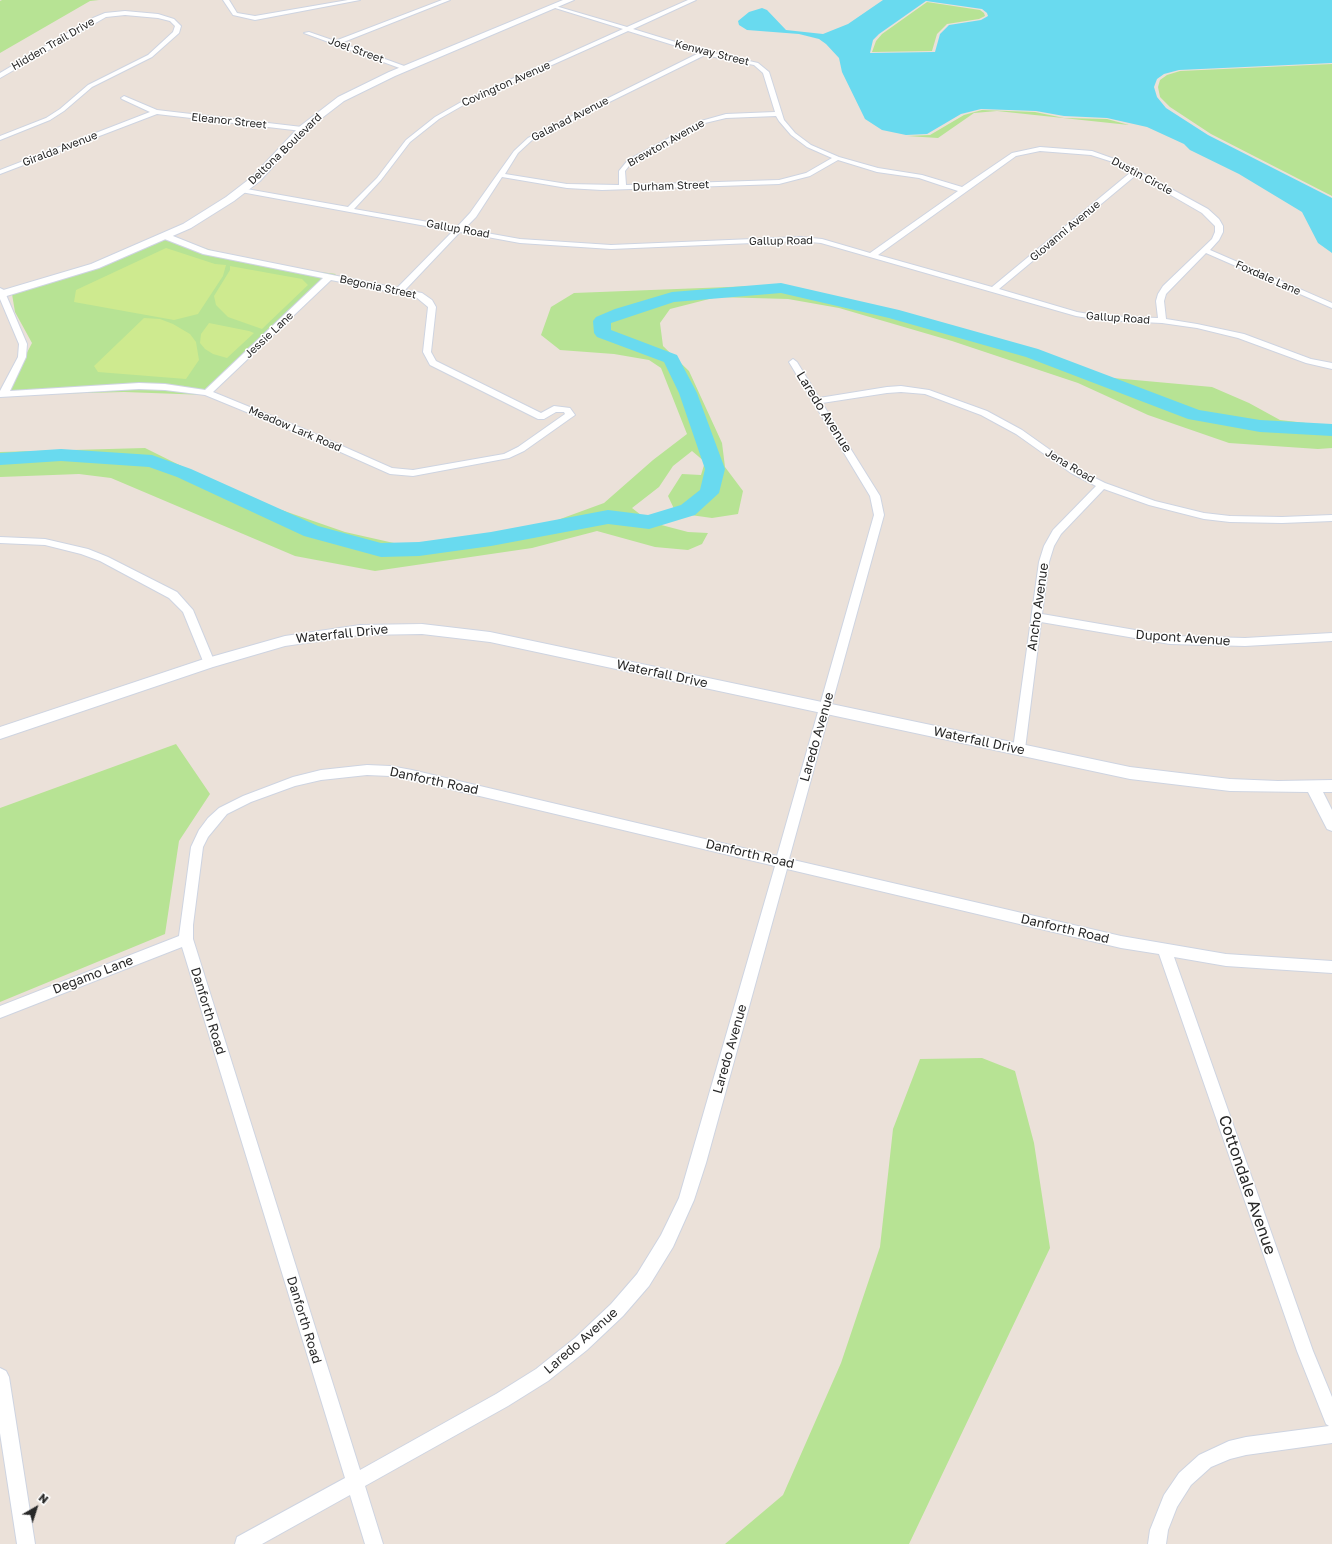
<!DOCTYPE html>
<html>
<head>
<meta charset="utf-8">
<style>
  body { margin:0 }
  #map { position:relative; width:1332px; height:1544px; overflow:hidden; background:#ebe1d9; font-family:"Golos Text",sans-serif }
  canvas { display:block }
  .north { position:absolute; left:16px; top:1488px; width:40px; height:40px; -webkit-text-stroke:3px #fff; paint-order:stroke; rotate:39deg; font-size:11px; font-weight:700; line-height:16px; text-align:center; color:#282828 }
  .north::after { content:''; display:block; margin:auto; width:14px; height:18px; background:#282828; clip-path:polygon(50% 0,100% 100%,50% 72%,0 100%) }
</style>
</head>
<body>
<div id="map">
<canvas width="1332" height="1544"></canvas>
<div class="north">N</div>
</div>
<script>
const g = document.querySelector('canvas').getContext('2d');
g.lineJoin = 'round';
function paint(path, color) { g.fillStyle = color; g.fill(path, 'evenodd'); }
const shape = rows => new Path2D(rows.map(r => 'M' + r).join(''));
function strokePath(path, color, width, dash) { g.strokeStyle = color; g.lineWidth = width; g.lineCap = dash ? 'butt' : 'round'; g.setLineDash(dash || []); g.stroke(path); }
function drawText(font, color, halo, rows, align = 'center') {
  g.font = font + ' "Golos Text",sans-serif'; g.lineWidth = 3; g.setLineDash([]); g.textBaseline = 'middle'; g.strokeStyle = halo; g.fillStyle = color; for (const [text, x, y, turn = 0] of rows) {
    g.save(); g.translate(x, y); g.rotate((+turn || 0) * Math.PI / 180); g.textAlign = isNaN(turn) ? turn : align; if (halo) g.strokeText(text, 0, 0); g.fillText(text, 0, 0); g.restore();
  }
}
paint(shape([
  [2,0,99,0,90,1,0,53,0,1],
  [927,2,980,10,984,13,985,16,979,19,947,24,937,34,932,51,872,52,876,41,882,34],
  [1332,64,1332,196,1211,134,1170,107,1160,97,1158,87,1160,80,1167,75,1180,71],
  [982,110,1035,112,1064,118,1107,119,1129,125,997,111,974,113,938,138,907,136,930,135,964,115],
  [170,237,252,263,336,274,207,395,124,392,5,395,32,343,15,312,12,294,97,268],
  [754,286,789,286,829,295,1102,377,1212,387,1249,403,1280,420,1332,426,1332,448,1318,449,1229,443,1148,415,1078,383,952,341,839,308,788,299,717,297,670,309,660,323,663,346,689,371,722,443,725,467,743,491,738,514,712,518,676,513,668,496,682,474,701,475,705,462,692,451,673,466,659,487,632,508,650,522,688,532,708,533,702,544,688,550,655,547,597,531,532,548,375,571,295,556,111,478,79,474,0,477,0,452,145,448,244,497,345,532,416,548,522,533,604,503,653,460,687,434,661,368,649,360,614,354,560,350,541,335,551,307,574,293],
  [176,744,210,794,179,841,165,934,0,1002,0,808],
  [982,1058,1015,1071,1034,1143,1050,1248,909,1544,725,1544,783,1495,841,1363,880,1247,893,1129,920,1059]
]), '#b7e394');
paint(shape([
  [166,248,215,264,226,265,223,276,198,314,174,320,74,302,76,290],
  [230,266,302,279,308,285,262,329,228,317,216,305,214,296,230,270],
  [144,318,160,319,173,324,190,334,196,342,199,360,186,379,98,372,94,366],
  [209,323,249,331,254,333,227,358,213,354,205,349,200,343,201,334]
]), '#ceea8f');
paint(shape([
  [883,0,1332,0,1332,63,1179,70,1164,74,1157,79,1154,87,1157,97,1166,108,1208,135,1332,198,1332,253,1318,243,1302,212,1239,174,1190,150,1184,144,1147,127,1107,118,1064,116,1036,111,981,109,961,114,927,134,906,135,882,130,865,119,842,72,839,58,826,44,819,39,799,34,747,30,739,25,738,21,749,12,762,8,767,10,786,30,823,34,848,24],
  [926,1,982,9,987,13,988,16,981,20,949,25,940,34,935,52,870,53,873,40,879,34]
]), '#69daef');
paint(shape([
  [781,283,899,310,1038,349,1199,410,1260,420,1332,424,1332,436,1260,432,1188,419,1026,357,889,318,781,293,674,302,611,323,611,330,677,355,697,393,725,469,719,493,695,515,649,529,608,524,491,546,419,556,381,557,304,536,177,477,149,467,61,461,0,465,0,453,61,449,152,455,191,469,318,526,381,543,419,542,491,532,608,510,648,515,681,505,700,490,705,469,679,393,664,362,597,337,594,333,593,321,596,317,615,309,672,292,781,283]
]), '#69daef');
const minor = shape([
  [223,0,229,0,237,13,255,16,348,0,360,0,255,20,233,15,223,0],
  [442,0,450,0,341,43,407,67,408,68,405,70,304,33,309,32,335,41,442,0],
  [688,0,696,0,633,29,705,51,758,63,769,72,784,120,795,133,811,145,839,157,878,168,922,175,962,187,1012,153,1040,147,1092,151,1120,161,1208,209,1219,219,1223,226,1223,232,1219,240,1210,250,1332,303,1332,308,1206,253,1166,294,1164,301,1166,319,1197,324,1244,334,1311,359,1332,363,1332,369,1306,363,1238,338,1197,328,1162,323,1100,320,1076,316,821,243,800,241,611,249,520,243,460,232,405,290,422,293,432,300,436,307,431,352,436,361,541,413,554,406,570,408,575,415,524,451,509,458,413,476,390,474,300,434,205,395,165,390,139,389,0,397,0,391,18,357,19,344,0,299,0,288,4,290,27,344,26,357,10,391,139,383,165,384,205,390,323,278,203,254,162,238,162,234,168,234,208,250,397,288,453,231,241,192,237,190,241,188,348,207,377,178,406,140,435,117,463,101,623,29,552,7,552,5,627,27,688,0],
  [628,31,699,53,528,138,514,151,470,213,457,227,354,209,381,180,410,142,439,119,467,103,628,31],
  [705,55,754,65,763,73,775,112,726,114,701,121,628,160,619,171,619,185,567,184,505,174,518,153,532,140,705,55],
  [776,116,779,121,791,135,807,147,832,158,806,173,779,180,626,185,625,171,632,162,705,123,726,118,776,116],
  [1040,151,1091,155,1116,163,1131,172,992,287,878,255,1016,156,1040,151],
  [838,160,877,172,919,178,958,191,870,253,822,239,800,237,611,245,520,239,464,229,476,217,502,177,567,188,602,190,779,184,810,176,838,160],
  [1136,175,1202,213,1215,226,1215,232,1212,239,1163,286,1158,294,1156,301,1158,318,1100,316,1077,312,999,289,1136,175],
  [331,280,416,297,428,307,423,352,430,365,538,419,544,419,556,412,564,412,565,414,518,447,504,454,413,470,392,468,306,430,213,392,331,280],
  [125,11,158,14,174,19,181,26,179,33,152,57,92,87,64,111,50,120,0,140,0,136,46,118,60,109,88,85,148,55,173,32,175,26,170,21,158,18,125,15,106,17,0,78,0,73,93,18,105,13,125,11],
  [124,96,157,110,302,127,305,129,302,131,157,114,0,174,0,170,150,112,122,99,121,98,124,96],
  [793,359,797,362,819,398,887,387,901,386,929,390,987,411,1022,430,1077,469,1105,483,1155,501,1204,513,1230,516,1282,517,1332,515,1332,521,1282,523,1230,522,1204,519,1149,505,1104,489,1061,534,1054,546,1049,562,1042,614,1170,636,1245,638,1332,633,1332,641,1245,646,1170,644,1041,622,1025,749,1023,752,1019,754,1015,752,1013,749,1039,562,1044,546,1053,530,1096,486,1071,473,1016,434,981,415,925,394,901,392,887,393,822,403,880,496,884,515,789,859,1121,936,1226,954,1332,961,1332,973,1226,966,1174,957,1313,1351,1332,1397,1332,1443,1246,1455,1230,1459,1211,1467,1191,1485,1177,1507,1168,1530,1166,1544,1148,1544,1150,1530,1164,1495,1179,1473,1199,1455,1229,1441,1246,1437,1329,1426,1326,1424,1297,1351,1159,954,1121,948,787,869,706,1163,694,1200,673,1247,649,1286,623,1316,587,1350,548,1381,508,1406,365,1486,383,1544,365,1544,350,1495,262,1544,235,1544,237,1537,345,1478,182,947,0,1018,0,1006,179,936,191,847,199,830,208,818,219,808,243,796,293,777,321,770,367,765,390,766,412,770,777,856,874,515,870,496,789,362,793,359],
  [367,775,390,776,412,780,775,866,679,1198,661,1235,637,1274,611,1304,575,1338,536,1369,496,1394,360,1470,193,939,193,925,203,847,208,837,227,814,251,802,295,786,321,780,367,775],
  [0,537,45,539,88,549,108,557,177,592,193,610,215,663,213,666,205,666,183,612,169,598,100,561,81,554,45,545,0,543,0,537],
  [0,1368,6,1371,9,1377,35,1544,17,1544,0,1433,0,1368]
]);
const tertiary = shape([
  [422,624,490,632,1130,767,1230,779,1278,781,1332,780,1332,792,1323,792,1332,810,1332,831,1327,829,1308,792,1230,791,1130,779,490,642,422,634,360,635,285,646,213,667,0,739,0,727,204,659,285,636,360,625,422,624]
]);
const secondary = shape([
  [563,0,574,0,395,76,344,101,305,131,260,181,234,201,191,228,99,268,0,298,0,291,91,264,183,224,226,197,252,177,299,127,338,97,389,72,563,0]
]);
strokePath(minor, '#ced4e1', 2);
strokePath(tertiary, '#ced4e1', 2);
strokePath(secondary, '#ced4e1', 2);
paint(minor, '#fff');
paint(tertiary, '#fff');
paint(secondary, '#fff');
drawText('11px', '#282828', '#fff', [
  ["Hidden Trail Drive",53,44,-30],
  ["Joel Street",356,50,20],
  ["Kenway Street",712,53,14],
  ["Covington Avenue",506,84,-24],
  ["Galahad Avenue",570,119,-27],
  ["Eleanor Street",229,121,6],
  ["Brewton Avenue",666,143,-29],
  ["Giralda Avenue",60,149,-21],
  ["Deltona Boulevard",285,149,-44],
  ["Dustin Circle",1142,176,28],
  ["Durham Street",671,186,-2],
  ["Gallup Road",458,229,10],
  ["Glovanni Avenue",1065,231,-40],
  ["Gallup Road",781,241,-1],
  ["Foxdale Lane",1268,278,24],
  ["Begonia Street",378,287,12],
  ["Gallup Road",1118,318,4],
  ["Jessie Lane",269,335,-43],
  ["Meadow Lark Road",295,429,23],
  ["Jena Road",1070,466,31]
]);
drawText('13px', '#282828', '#fff', [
  ["Laredo Avenue",824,412,58],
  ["Ancho Avenue",1038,607,-82],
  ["Waterfall Drive",342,634,-6],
  ["Dupont Avenue",1183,638,4],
  ["Waterfall Drive",662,674,12],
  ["Laredo Avenue",817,737,-74],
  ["Waterfall Drive",979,741,12],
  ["Danforth Road",434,781,12],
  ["Danforth Road",750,854,13],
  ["Danforth Road",1065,929,13],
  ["Degamo Lane",93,975,-21],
  ["Danforth Road",208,1011,73],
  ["Laredo Avenue",730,1049,-74],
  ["Danforth Road",304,1320,73],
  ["Laredo Avenue",581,1341,-41]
]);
drawText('16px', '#282828', '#fff', [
  ["Cottondale Avenue",1247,1185,71]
]);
</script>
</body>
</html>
